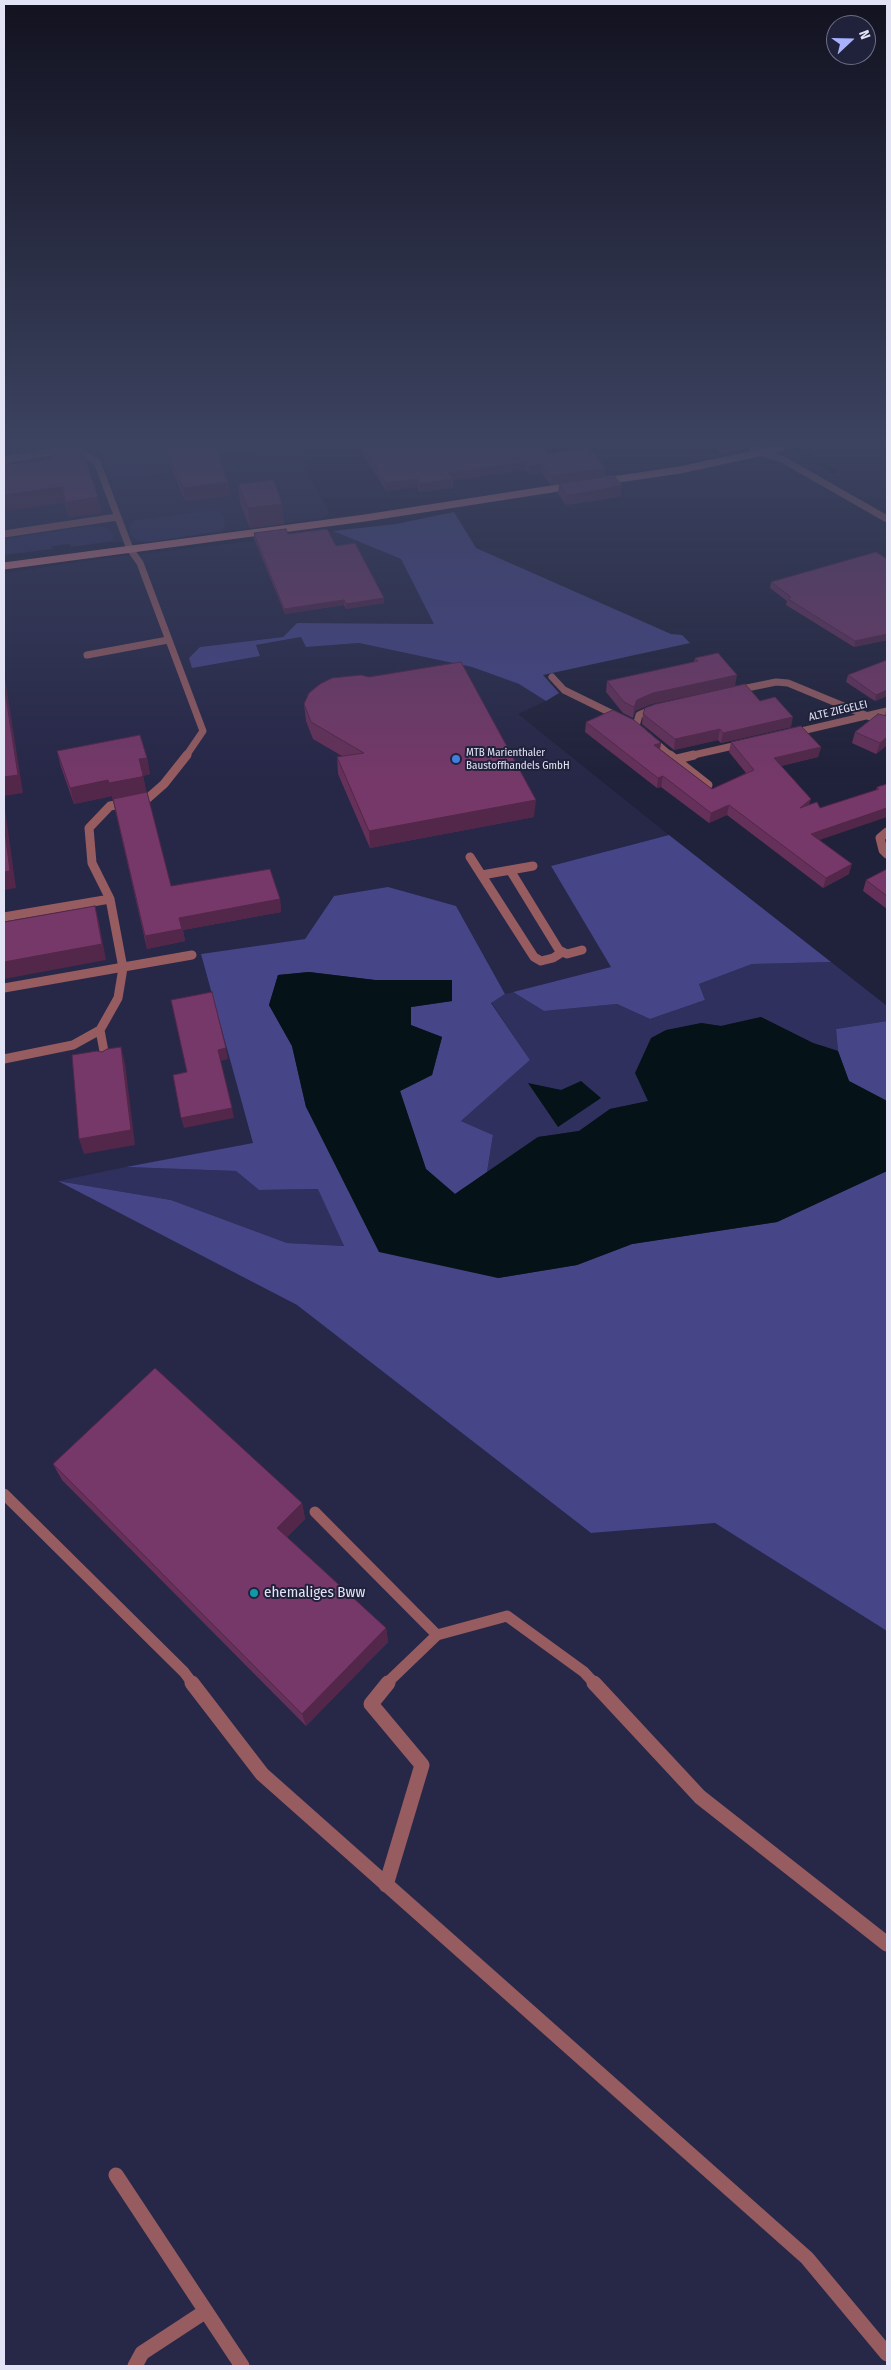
<!DOCTYPE html>
<html>
<head>
<meta charset="utf-8">
<style>
  body { margin:0 }
  #map { position:relative; width:891px; height:2370px; overflow:hidden; background:#20213a; font-family:"Fira Sans Condensed",sans-serif }
  canvas { display:block }
  .frame { position:absolute; inset:0; border:5px solid #e2e4f6; pointer-events:none }
  .north { position:absolute; left:826px; top:15px; width:50px; height:50px; box-sizing:border-box; background:#20213a; border:1px solid #6e6f85; border-radius:50%; rotate:69deg; font-size:14px; font-weight:700; line-height:20px; text-align:center; color:#e2e4f6 }
  .north::after { content:''; display:block; margin:auto; width:18px; height:22px; background:#a7b1fc; clip-path:polygon(50% 0,100% 100%,50% 72%,0 100%) }
</style>
</head>
<body>
<div id="map">
<canvas width="891" height="2370"></canvas>
<div class="frame"></div>
<div class="north">N</div>
</div>
<script>
const g = document.querySelector('canvas').getContext('2d');
g.lineJoin = 'round';
function paint(path, color) { g.fillStyle = color; g.fill(path, 'evenodd'); }
const shape = rows => new Path2D(rows.map(r => 'M' + r).join(''));
function strokePath(path, color, width, dash) { g.strokeStyle = color; g.lineWidth = width; g.lineCap = dash ? 'butt' : 'round'; g.setLineDash(dash || []); g.stroke(path); }
function drawText(font, color, halo, rows, align = 'center') {
  g.font = font + ' "Fira Sans Condensed",sans-serif'; g.lineWidth = 4; g.setLineDash([]); g.textBaseline = 'middle'; g.strokeStyle = halo; g.fillStyle = color; for (const [text, x, y, turn = 0] of rows) {
    g.save(); g.translate(x, y); g.rotate((+turn || 0) * Math.PI / 180); g.textAlign = isNaN(turn) ? turn : align; if (halo) g.strokeText(text, 0, 0); g.fillText(text, 0, 0); g.restore();
  }
}
paint(shape([
  [4,448,100,448,105,459,170,471,166,461,262,448,302,448,307,471,330,513,322,518,148,542,111,542,113,540,89,526,4,539],
  [333,531,401,559,435,624,297,623,283,637,200,647,260,656,256,645,302,637,306,647,359,643,472,667,519,684,546,701,518,714,669,835,551,866,612,967,505,994,456,906,334,896,305,939,202,954,254,1143,59,1181,297,1305,591,1533,715,1523,887,1631,887,2366,4,2366,4,573,84,561]
]), '#272748');
paint(shape([
  [100,448,262,448,167,461,170,472,112,479],
  [217,510,223,516,226,525,221,531,148,542,138,541,130,534,130,525,135,520],
  [89,526,104,527,113,534,113,541,71,547,70,544,54,546,52,547,52,549,4,555,4,539],
  [831,962,887,1006,887,1021,836,1029,838,1051,813,1043,761,1017,721,1026,701,1023,649,1101,610,1109,579,1131,538,1137,487,1172,493,1135,461,1121,530,1060,491,1002,505,994,513,992,544,1011,617,1004,650,1019,705,1000,699,984,752,964],
  [529,1084,561,1090,558,1126],
  [126,1167,236,1171,259,1190,319,1189,344,1246,287,1243,171,1200,58,1181]
]), '#30305e');
paint(shape([
  [454,512,476,548,671,634,682,635,690,643,543,675,559,693,546,701,519,684,472,667,359,643,306,647,301,637,256,645,260,656,192,668,189,658,200,647,283,637,297,623,434,624,401,559,333,531,396,524],
  [669,835,831,962,752,964,699,984,705,1000,650,1019,617,1004,544,1011,513,992,611,967,551,866],
  [388,887,456,906,505,994,491,1003,530,1060,461,1121,493,1135,487,1172,455,1194,426,1169,400,1091,432,1075,442,1037,410,1025,411,1007,452,1001,375,980,309,972,278,975,269,1005,292,1046,306,1107,498,1278,577,1265,632,1244,777,1222,887,1171,887,1631,715,1523,591,1533,297,1305,58,1181,171,1200,287,1243,344,1246,318,1189,259,1190,236,1171,126,1167,253,1143,201,954,305,939,334,896],
  [887,1021,887,1101,849,1081,838,1051,836,1029]
]), '#464588');
paint(shape([
  [309,972,375,980,452,980,452,1001,411,1007,411,1025,442,1037,432,1075,400,1091,426,1169,455,1194,538,1137,579,1131,610,1109,648,1101,635,1073,651,1038,666,1030,701,1023,721,1026,761,1017,813,1043,838,1051,849,1081,887,1101,887,1171,777,1222,632,1244,577,1265,498,1278,379,1252,306,1107,292,1046,269,1005,278,975],
  [581,1081,601,1098,558,1127,528,1083,561,1090]
]), '#051217');
strokePath(shape([
  [797,448,833,471]
]), '#051217', 5);
strokePath(shape([
  [4,460,58,451,79,452,97,462,130,549,140,563,203,731,186,756],
  [4,534,117,517],
  [87,655,168,640]
]), '#965c60', 7);
strokePath(shape([
  [470,857,534,957,541,961,553,958,561,953],
  [510,870,559,950,567,954,582,950],
  [482,875,533,866],
  [4,917,110,899],
  [4,988,192,955],
  [100,1030,106,1062],
  [4,1059,73,1045,100,1030,118,998,123,968,110,899,92,863,89,828,110,806,147,799,164,784,187,755]
]), '#965c60', 9);
strokePath(shape([
  [4,1494,184,1672,193,1684],
  [315,1512,437,1635,507,1616,584,1672,595,1684],
  [386,1684,437,1635]
]), '#965c60', 11);
strokePath(shape([
  [192,1683,262,1774,807,2258,887,2354],
  [594,1683,700,1797,887,1944],
  [386,1885,422,1765,371,1704,388,1683],
  [116,2175,242,2366],
  [135,2366,142,2353,206,2311]
]), '#965c60', 15);
strokePath(shape([
  [753,448,761,453,782,459,887,519],
  [552,677,564,690,619,717],
  [737,690,776,682,788,683,887,724],
  [655,708,639,715,636,726,671,756],
  [793,733,887,711],
  [689,756,742,744]
]), '#965c60', 7);
strokePath(shape([
  [670,755,708,785],
  [677,759,694,755],
  [887,832,880,838,883,850,887,854]
]), '#965c60', 9);
strokePath(shape([
  [605,481,680,470,781,448],
  [4,566,365,518,571,486]
]), '#d77b82', 7);
paint(shape([
  [359,448,543,448,548,454,605,468,605,476,551,485,542,473,529,474,526,470,453,480,453,488,420,492,417,487,386,491],
  [716,448,745,448,745,449,723,454],
  [167,449,228,482,229,496,185,501,169,463],
  [4,465,98,497,101,513,69,517,65,503],
  [238,484,282,504,284,524,250,528,240,504],
  [559,484,621,496,594,501,566,505,558,494],
  [254,533,288,534,336,546,384,603,346,609,344,605,285,614,254,538],
  [887,559,887,640,854,647,786,605,787,601,770,588,771,582],
  [695,658,735,686,651,704,635,711,633,718,623,713,606,692,607,681,694,662],
  [887,660,887,696,875,701,846,682,848,675],
  [760,701,791,727,721,743,718,740,674,750,642,724,643,714],
  [304,704,534,817,370,848,338,774,337,757,342,756,313,739,306,721],
  [887,706,887,745,876,754,852,743,855,732,885,715],
  [586,722,661,743,660,749,712,789,746,773,729,752,731,742,821,747,818,757,781,766,809,805,820,808,876,790,877,787,887,784,819,840,849,874,823,888,727,815,709,823,661,787,657,788,585,732],
  [57,751,147,758,150,774,143,776,146,791,145,792,171,886,280,899,281,912,183,930,185,941,147,949,112,796,74,804,61,767],
  [887,869,887,909,863,891,866,880],
  [53,1464,302,1503,305,1519,287,1537,386,1628,388,1642,306,1726,62,1480]
]), '#653059');
paint(shape([
  [724,448,745,448,745,449,723,454],
  [526,462,526,470,453,480,453,488,420,492,420,484,448,473],
  [543,464,542,473,529,474,529,466],
  [605,468,605,476,551,485,552,476],
  [417,479,417,487,386,491,386,483],
  [228,482,229,496,185,501,183,488],
  [622,485,621,496,594,501,566,505,567,495],
  [62,487,65,503,4,511,4,495],
  [98,497,101,513,69,517,66,502],
  [282,504,284,524,250,528,248,508],
  [384,598,384,603,346,609,346,604],
  [344,600,344,605,285,614,284,609],
  [887,634,887,640,854,647,855,641],
  [4,672,23,793,4,796],
  [737,675,735,686,651,704,635,711,633,718,634,707,637,700,653,693],
  [887,690,887,696,875,701,876,695],
  [793,717,791,727,721,743,723,733],
  [720,729,718,740,674,750,675,739],
  [887,737,887,745,876,754,880,743],
  [661,743,659,753,654,745],
  [821,747,818,757,772,768,774,758],
  [147,758,150,774,143,776,146,791,144,793,113,799,112,796,74,804,70,788,139,759],
  [663,776,661,787,657,788,658,778],
  [811,799,808,809,800,808],
  [536,800,534,817,370,848,369,831],
  [4,802,16,888,4,890],
  [729,805,727,815,709,823,711,813],
  [887,808,887,817,808,844,811,834],
  [852,864,849,874,823,888,826,878],
  [280,899,281,912,183,930,185,941,147,949,145,936,179,918],
  [95,906,99,922,106,960,4,979,4,962],
  [121,1047,125,1063,135,1145,84,1154,79,1139],
  [226,1048,228,1059,221,1061,218,1050],
  [232,1108,234,1118,184,1128,181,1118],
  [302,1503,305,1519,280,1544,277,1528],
  [386,1628,388,1642,306,1726,302,1714]
]), '#522749');
const building = shape([
  [178,448,216,448,228,482,183,488,167,449,178,448],
  [364,448,543,448,548,454,589,448,605,468,552,476,543,464,529,466,526,462,448,473,453,479,420,484,417,479,386,483,364,448],
  [83,451,98,497,66,502,62,487,4,495,4,465,54,459,53,455,83,451],
  [613,475,622,485,595,491,567,495,559,484,613,475],
  [274,480,282,504,248,508,238,484,274,480],
  [286,529,288,534,327,529,336,546,355,543,384,598,346,604,344,600,284,609,254,533,286,529],
  [876,552,887,559,887,634,855,641,788,599,791,597,771,582,876,552],
  [718,653,737,675,653,693,637,700,634,707,624,702,607,681,698,661,695,658,718,653],
  [887,660,887,690,876,695,848,675,887,660],
  [461,662,536,800,369,831,337,757,364,753,311,722,304,704,309,693,320,684,332,678,361,675,369,677,461,662],
  [745,684,760,701,775,697,793,717,723,733,720,729,675,739,643,714,645,708,656,704,745,684],
  [4,685,18,775,4,777,4,685],
  [613,710,634,720,661,743,654,745,712,789,754,770,731,742,801,726,821,747,774,758,811,799,800,808,817,802,820,808,879,789,877,787,887,784,887,808,811,834,852,864,826,878,729,805,711,813,663,776,658,778,586,722,613,710],
  [878,714,887,716,887,737,880,743,855,732,878,714],
  [140,735,147,758,139,759,143,775,141,777,109,783,108,780,70,788,57,751,140,735],
  [147,792,171,886,270,869,280,899,179,918,182,929,145,936,113,799,147,792],
  [4,824,10,871,4,872,4,824],
  [887,869,887,896,866,880,887,869],
  [95,906,102,944,4,962,4,922,95,906],
  [212,992,226,1048,218,1050,232,1108,181,1118,173,1075,187,1072,171,1000,212,992],
  [121,1047,131,1130,79,1139,72,1055,97,1051,102,1052,107,1049,121,1047],
  [155,1368,302,1503,277,1528,386,1628,302,1714,53,1464,155,1368]
]);
paint(building, '#753868');
strokePath(building, '#522749', 1);
const sky = g.createLinearGradient(0, 0, 0, 780);
sky.addColorStop(0, '#121220');
sky.addColorStop(0.57, '#3c4360');
sky.addColorStop(1, '#3c436000');
g.fillStyle = sky;
g.fillRect(0, 0, 891, 780);
for (const [x, y, r, color] of [
  [456,759,5,"#3f7fe0"],
  [254,1593,5,"#0f9aa8"]
]) { const dot = new Path2D(); dot.arc(x, y, r, 0, 2 * Math.PI); g.fillStyle = color; g.fill(dot); strokePath(dot, '#20213a', 2); }
drawText('11px', '#e2e4f6', '#20213a', [
  ["ALTE ZIEGELEI",838,711,-13]
]);
drawText('11px', '#e2e4f6', '#20213a', [
  ["MTB Marienthaler",466,753],
  ["Baustoffhandels GmbH",466,766]
], 'left');
drawText('15px', '#e2e4f6', '#20213a', [
  ["ehemaliges Bww",264,1593]
], 'left');
</script>
</body>
</html>
